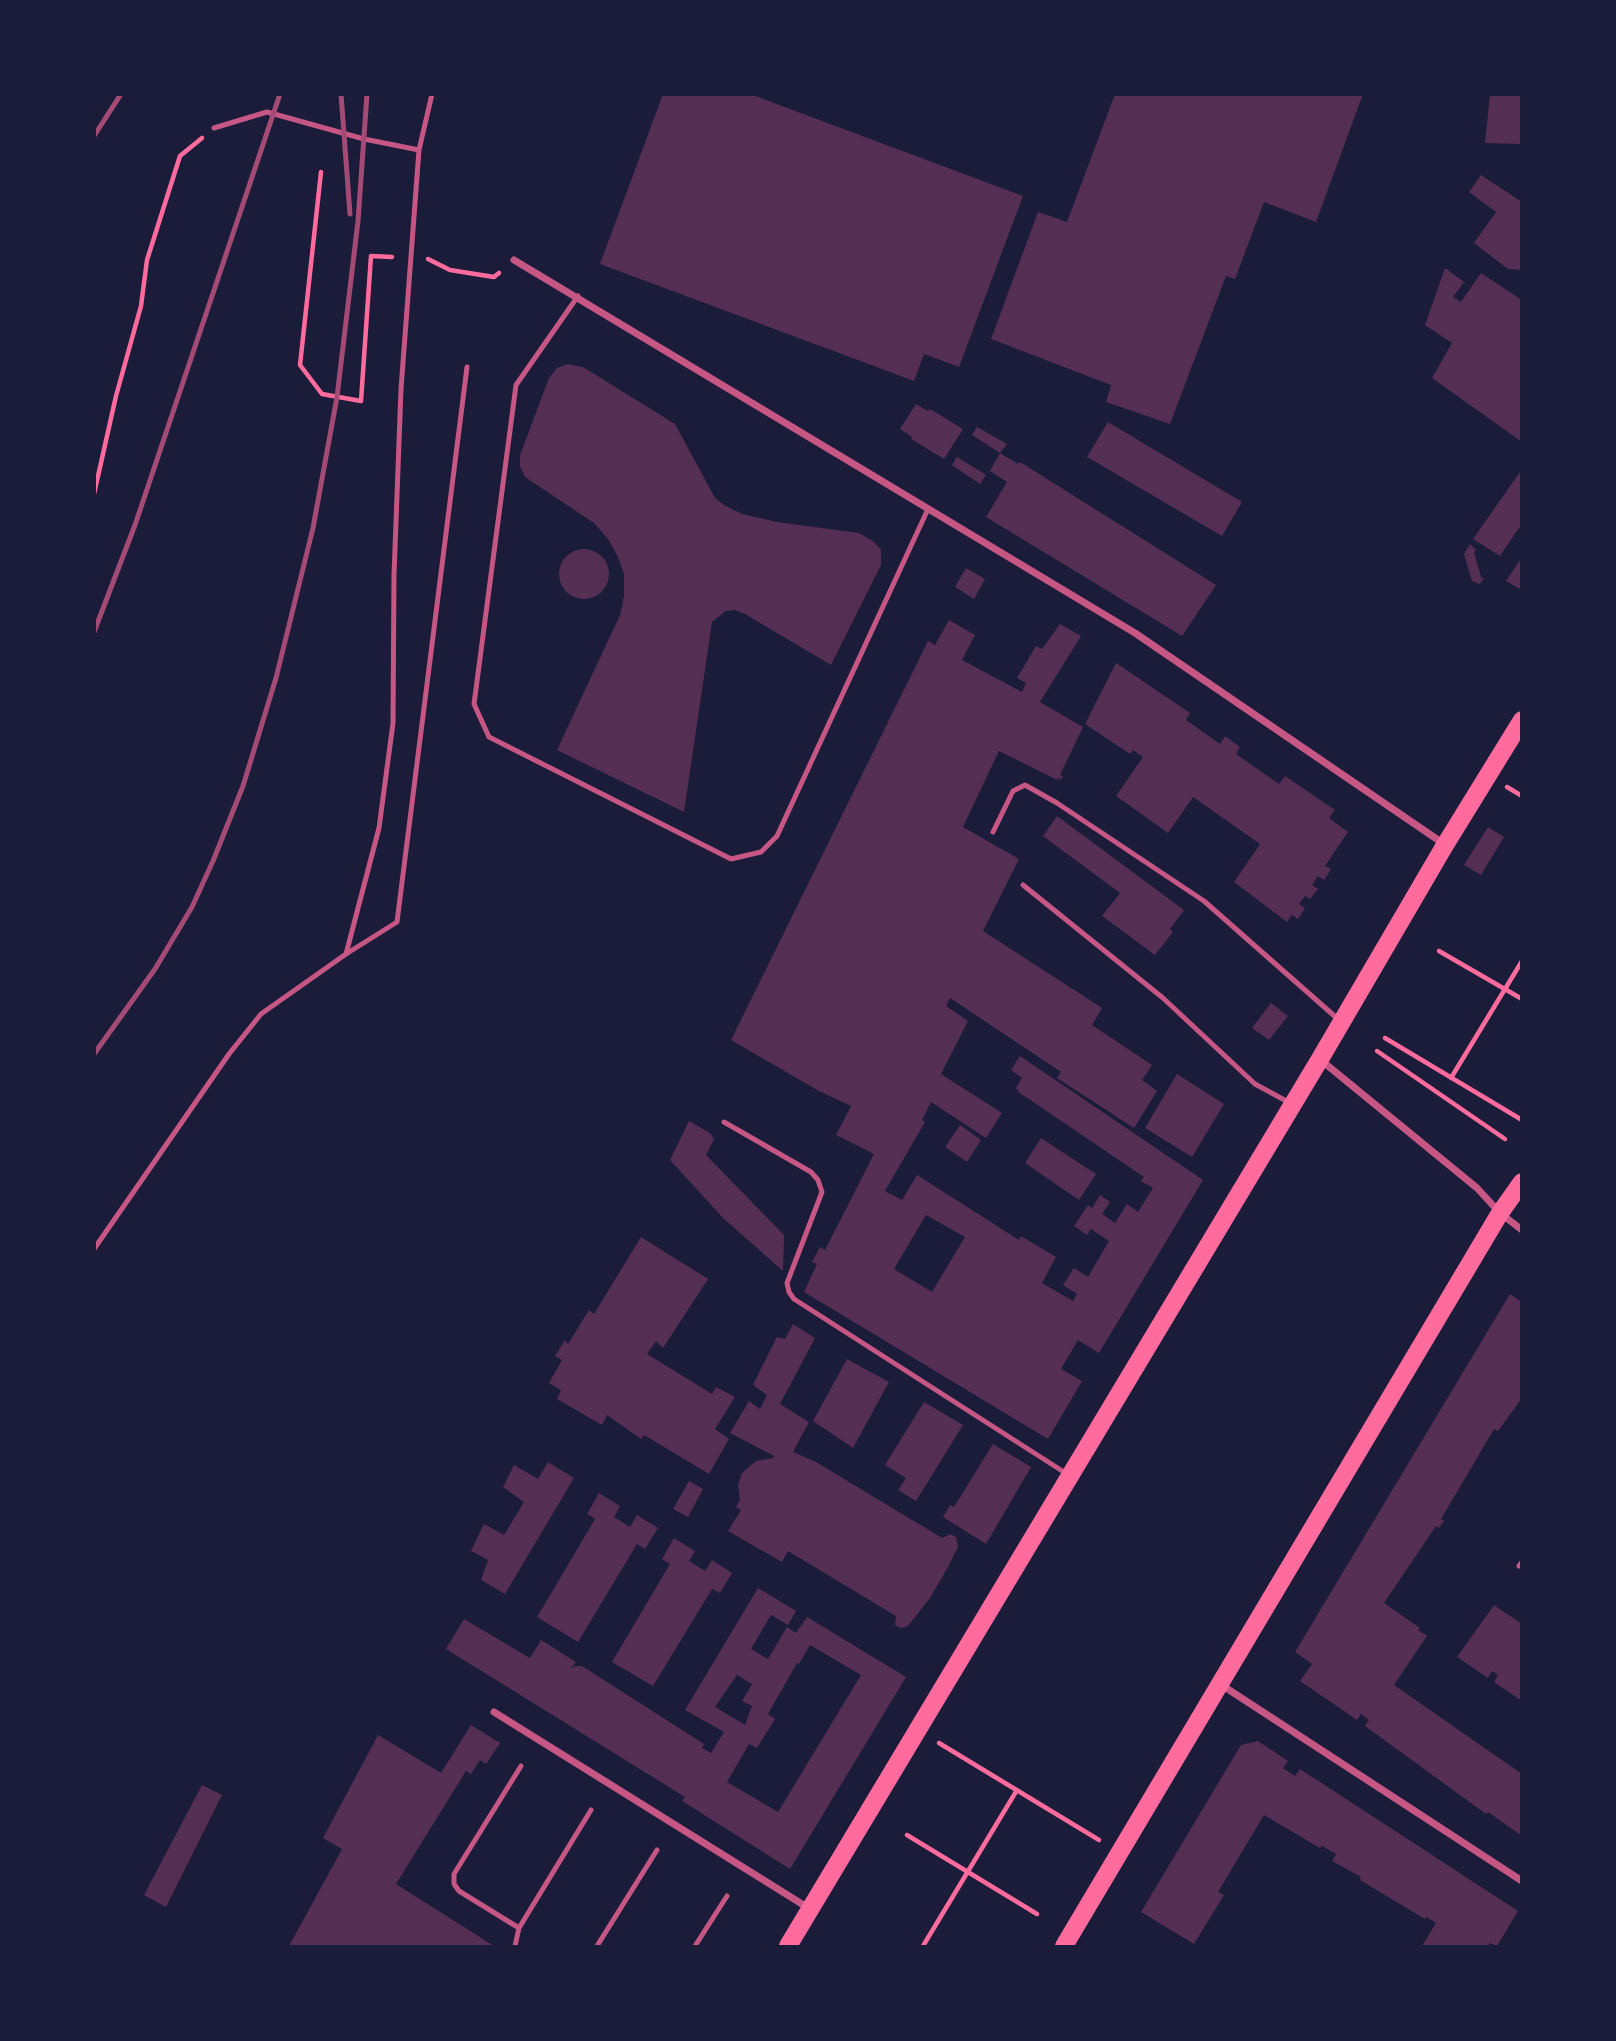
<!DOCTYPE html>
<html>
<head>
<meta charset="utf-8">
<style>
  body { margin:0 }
  #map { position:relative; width:1616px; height:2041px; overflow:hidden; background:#1b1b3a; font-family:"Golos Text",sans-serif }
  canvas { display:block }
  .frame { position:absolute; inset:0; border:96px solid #1b1b3a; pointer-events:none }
</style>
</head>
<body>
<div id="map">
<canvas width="1616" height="2041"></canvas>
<div class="frame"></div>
</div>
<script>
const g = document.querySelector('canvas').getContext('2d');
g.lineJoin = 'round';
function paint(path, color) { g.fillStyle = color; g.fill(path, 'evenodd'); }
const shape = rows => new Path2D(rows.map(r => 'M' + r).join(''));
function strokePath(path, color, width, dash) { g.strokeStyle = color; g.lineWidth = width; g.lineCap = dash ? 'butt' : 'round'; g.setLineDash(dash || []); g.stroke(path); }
paint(shape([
  [663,94,750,94,1023,196,959,367,924,354,914,381,600,264],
  [1115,94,1363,94,1316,222,1264,202,1235,279,1226,276,1170,424,1106,402,1111,385,991,339,1038,212,1067,222],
  [1490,94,1522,94,1522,144,1485,143],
  [1481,175,1522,202,1522,270,1508,269,1474,243,1496,212,1469,192],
  [1445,268,1464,282,1453,297,1461,302,1481,273,1522,300,1522,442,1432,378,1452,343,1425,325],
  [567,364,583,367,675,424,715,498,724,505,742,514,777,522,859,533,873,541,881,550,881,565,831,665,745,614,735,610,726,611,712,622,684,812,557,750,620,615,624,596,624,574,618,557,608,539,594,523,525,477,520,466,520,455,549,378,557,368],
  [916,404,928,411,930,409,963,429,944,459,911,439,912,437,900,429],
  [1108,422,1242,502,1222,536,1087,457],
  [977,427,1007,444,1000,453,1018,464,1020,462,1216,585,1182,636,986,517,1007,482,990,471,1000,453,972,435],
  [957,457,986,475,980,484,952,465],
  [1520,472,1522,473,1522,529,1519,528,1500,556,1473,539],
  [1470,544,1476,550,1474,552,1481,577,1484,579,1479,584,1472,581,1464,554],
  '559 574a25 25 0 1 1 50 0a25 25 0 1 1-50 0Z',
  [1522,557,1522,590,1506,581],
  [966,568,985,579,974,599,955,587],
  [949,620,975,635,962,660,1022,692,1026,683,1017,678,1036,646,1042,649,1060,624,1081,636,1040,702,1083,727,1060,775,1063,776,1061,780,1058,778,1057,780,999,751,963,827,1019,859,983,931,1102,1008,1092,1025,1152,1065,1142,1080,1157,1091,1134,1128,1057,1078,1061,1072,950,998,946,1006,968,1021,941,1074,1002,1113,986,1138,931,1102,922,1120,925,1122,885,1191,902,1200,917,1175,1019,1240,1021,1236,1056,1257,1042,1283,1073,1301,1077,1294,1063,1285,1074,1268,1088,1277,1109,1241,1091,1229,1087,1235,1074,1226,1088,1205,1092,1208,1100,1195,1110,1202,1102,1214,1115,1223,1127,1204,1138,1212,1153,1188,1141,1181,1144,1177,1020,1093,1016,1088,1022,1078,1011,1070,1020,1056,1203,1180,1099,1353,1078,1340,1061,1369,1082,1381,1048,1439,804,1292,817,1264,812,1262,820,1247,825,1250,874,1154,836,1135,851,1106,819,1091,731,1040,928,641,935,645],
  [926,1215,965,1237,932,1292,894,1269],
  [1116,663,1190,713,1186,720,1220,744,1225,736,1240,747,1236,754,1279,784,1285,776,1335,810,1329,818,1348,832,1325,866,1331,869,1324,880,1318,876,1312,885,1318,889,1310,899,1305,896,1299,904,1305,908,1298,919,1292,915,1287,922,1234,882,1260,844,1193,797,1168,833,1116,796,1143,757,1133,750,1130,754,1085,724],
  [1057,816,1184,910,1170,929,1173,932,1155,955,1102,916,1120,893,1043,836],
  [1488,827,1504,837,1481,875,1464,865],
  [1271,1003,1288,1016,1269,1040,1252,1028],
  [1177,1074,1224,1104,1192,1157,1145,1128],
  [689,1121,710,1133,714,1139,706,1155,784,1235,783,1271,723,1218,670,1160],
  [960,1125,981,1140,967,1162,945,1147],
  [1041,1138,1096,1174,1079,1200,1025,1163],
  [641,1237,708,1279,663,1348,656,1341,647,1354,712,1394,716,1387,735,1397,715,1429,729,1439,709,1474,644,1435,641,1439,607,1415,602,1425,557,1399,561,1390,549,1383,562,1360,555,1356,565,1340,568,1344,589,1310,594,1314],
  [1510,1294,1522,1302,1522,1398,1498,1431,1494,1429,1441,1519,1444,1521,1439,1528,1436,1526,1384,1603,1420,1628,1418,1630,1427,1636,1394,1685,1522,1774,1522,1836,1488,1812,1486,1814,1365,1726,1369,1720,1361,1714,1357,1720,1300,1681,1312,1664,1295,1652],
  [793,1324,815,1338,780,1404,809,1422,793,1452,816,1462,942,1538,950,1534,956,1537,958,1547,948,1567,930,1598,908,1626,901,1628,895,1625,896,1616,788,1551,782,1562,728,1531,741,1510,736,1507,740,1500,738,1485,742,1473,756,1461,773,1458,774,1456,730,1433,749,1401,760,1409,767,1395,753,1385,777,1337,785,1339],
  [847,1359,889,1382,853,1448,813,1421],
  [924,1402,963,1425,916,1501,898,1490,906,1478,885,1465],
  [993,1444,1031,1467,986,1544,943,1517,950,1505,954,1507],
  [548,1462,574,1478,505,1594,481,1580,488,1560,471,1551,484,1524,504,1535,524,1502,503,1487,514,1465,538,1479],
  [689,1481,703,1489,688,1517,673,1509],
  [599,1493,620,1506,614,1517,630,1527,637,1515,658,1528,645,1549,637,1544,578,1642,537,1617,595,1519,587,1514],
  [674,1538,695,1551,689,1561,705,1571,712,1560,732,1573,720,1593,712,1589,653,1686,612,1662,670,1564,662,1559],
  [758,1588,796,1611,788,1625,771,1615,751,1649,768,1659,787,1627,796,1633,807,1617,906,1677,790,1869,682,1801,685,1797,446,1649,464,1619,530,1658,541,1640,576,1662,571,1669,576,1666,582,1666,704,1744,702,1748,711,1753,724,1732,685,1710],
  [810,1645,861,1675,778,1812,727,1782,749,1744,757,1748,775,1719,768,1714,797,1663,799,1664],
  [737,1675,752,1684,742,1701,752,1706,745,1725,715,1707],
  [1494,1605,1522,1624,1522,1701,1494,1682,1498,1675,1492,1671,1488,1678,1457,1657],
  [471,1725,500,1743,486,1764,480,1760,471,1774,466,1771,396,1884,494,1946,289,1946,342,1849,323,1838,378,1735,441,1773],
  [1258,1741,1288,1761,1283,1768,1295,1776,1300,1769,1518,1911,1497,1946,1490,1943,1488,1946,1422,1946,1436,1923,1427,1917,1425,1919,1360,1880,1361,1877,1332,1861,1336,1854,1322,1846,1320,1848,1264,1815,1218,1892,1224,1895,1194,1944,1141,1912,1241,1745],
  [202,1785,222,1795,166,1907,144,1895]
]), '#542f53');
strokePath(shape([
  [321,172,300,365,322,394,361,401,371,256,392,257],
  [428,259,450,270,494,277,499,273],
  [94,494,116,396,141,306,147,260,180,156,202,138],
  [1507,787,1522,796],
  [1439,951,1522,999],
  [1385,1038,1522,1120],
  [1377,1051,1505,1139],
  [1451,1078,1522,961],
  [939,1743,1099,1840],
  [907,1835,1037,1914],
  [923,1946,1017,1790]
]), '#ff6b9d', 4.5);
strokePath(shape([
  [214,128,267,112,364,139,419,150],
  [578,296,516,385,474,704,489,737,731,859,761,852,777,836,928,509],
  [993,832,1013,791,1025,785,1057,803,1204,901,1339,1020],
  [1023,885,1163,998,1255,1084,1290,1103],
  [346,954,379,828,393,723,394,575,401,389,419,150,432,94],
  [724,1122,811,1172,818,1180,822,1192,787,1283,789,1292,794,1299,1067,1474],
  [94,1249,229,1054,261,1014,346,954,397,922,467,367],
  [1519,1566,1522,1562],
  [519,1928,591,1810],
  [515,1946,519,1928,459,1891,454,1884,454,1874,521,1766],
  [597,1946,657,1850],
  [695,1946,727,1896]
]), '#c65784', 5);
strokePath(shape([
  [514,260,1135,633,1444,844],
  [1322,1061,1477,1188,1500,1213,1522,1230],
  [1220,1684,1522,1881],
  [494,1712,810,1909]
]), '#c65784', 7);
strokePath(shape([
  [788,1946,1320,1059,1445,845,1522,720],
  [1064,1946,1500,1213,1522,1182]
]), '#ff6b9d', 18);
strokePath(shape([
  [341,94,350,214],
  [94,136,121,94],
  [94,632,135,525,280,94],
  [94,1054,155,969,192,907,213,861,243,786,276,678,313,528,337,397,358,221,367,94]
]), '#a44b75', 5);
</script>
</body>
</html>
